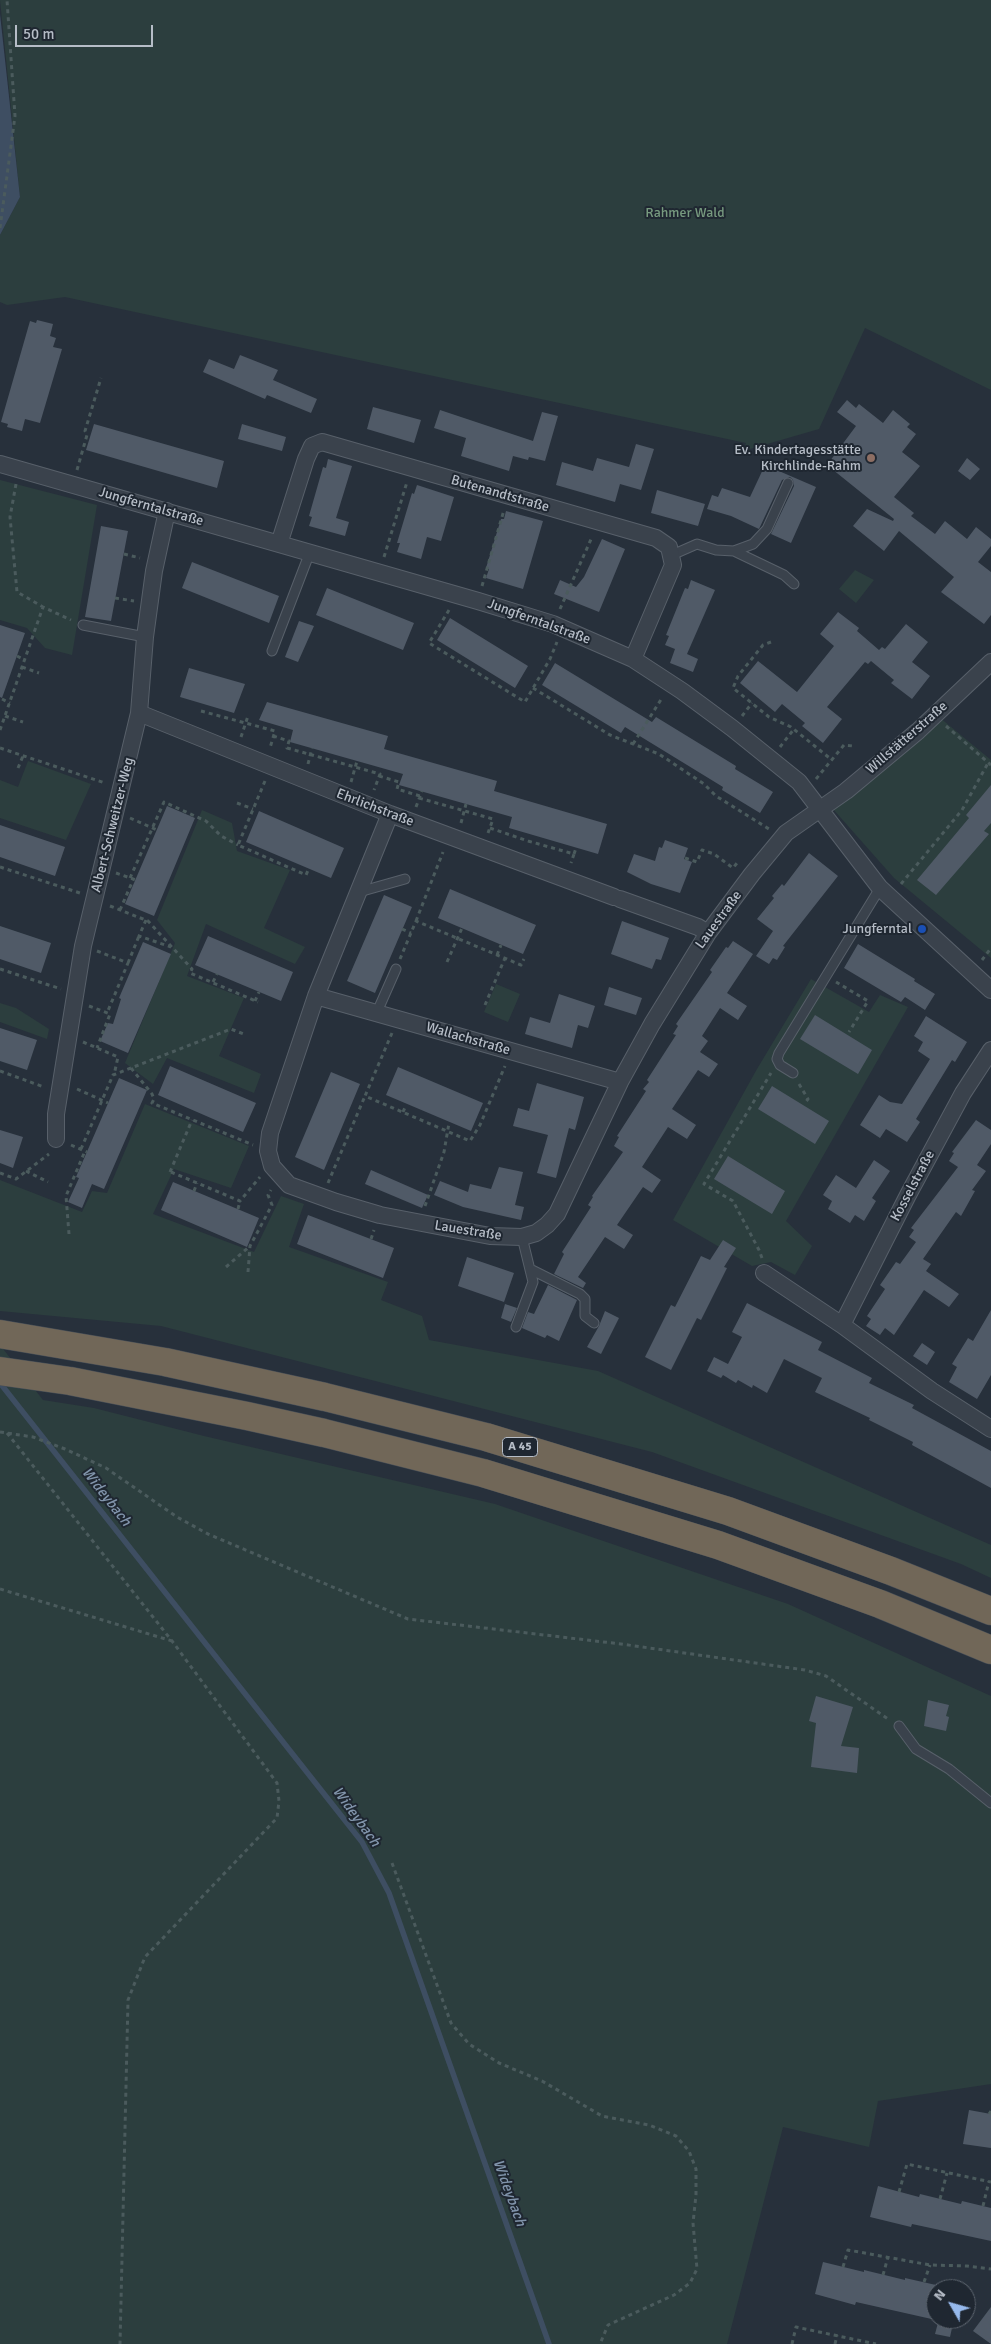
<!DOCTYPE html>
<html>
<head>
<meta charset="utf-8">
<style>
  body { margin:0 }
  #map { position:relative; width:991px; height:2344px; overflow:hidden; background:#27303b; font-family:Signika,sans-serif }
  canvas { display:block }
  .north { position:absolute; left:926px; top:2279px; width:50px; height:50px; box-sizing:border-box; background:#1f2731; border:1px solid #5b636d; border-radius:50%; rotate:308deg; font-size:14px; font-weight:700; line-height:20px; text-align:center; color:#b6bdc7 }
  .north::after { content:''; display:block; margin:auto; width:18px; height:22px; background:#96b9ec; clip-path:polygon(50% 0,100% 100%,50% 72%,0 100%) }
  .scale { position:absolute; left:15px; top:25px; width:138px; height:22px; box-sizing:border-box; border:2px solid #b6bdc7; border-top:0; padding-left:6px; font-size:15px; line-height:18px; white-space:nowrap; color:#b6bdc7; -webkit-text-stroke:4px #1f2731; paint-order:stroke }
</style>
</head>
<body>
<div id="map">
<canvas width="991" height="2344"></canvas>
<div class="north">N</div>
<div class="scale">50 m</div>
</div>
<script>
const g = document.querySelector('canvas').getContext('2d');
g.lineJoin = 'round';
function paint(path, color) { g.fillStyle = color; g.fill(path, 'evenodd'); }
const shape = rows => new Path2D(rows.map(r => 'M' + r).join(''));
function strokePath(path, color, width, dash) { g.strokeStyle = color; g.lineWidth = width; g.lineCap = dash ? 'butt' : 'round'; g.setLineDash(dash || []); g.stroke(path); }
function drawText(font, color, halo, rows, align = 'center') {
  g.font = font + ' Signika,sans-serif'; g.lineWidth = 4; g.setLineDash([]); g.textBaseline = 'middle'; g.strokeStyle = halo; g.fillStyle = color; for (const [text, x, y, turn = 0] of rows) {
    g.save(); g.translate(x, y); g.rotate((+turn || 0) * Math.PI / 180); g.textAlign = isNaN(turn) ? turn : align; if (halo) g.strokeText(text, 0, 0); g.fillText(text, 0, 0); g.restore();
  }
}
paint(shape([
  [0,0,991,0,991,390,865,328,819,429,743,451,746,443,65,297,7,305,0,302,0,235,20,197],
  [0,480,97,505,72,655,45,648,27,628,0,620],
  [855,570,874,580,856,603,839,589],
  [939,717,991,760,991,958,894,878,833,809],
  [28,761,91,784,66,840,0,818,0,780,18,787],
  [202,810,232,823,237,851,290,870,264,928,305,947,295,964,206,924,187,976,244,998,219,1056,261,1074,254,1093,167,1058,153,1084,125,1063,175,943,157,920],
  [811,979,869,1012,880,995,908,1007,786,1221,812,1246,795,1275,771,1262,752,1266,673,1220,757,1069],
  [496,984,520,994,508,1022,484,1012],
  [0,1003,16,1008,49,1029,47,1039,0,1022],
  [145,1104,249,1146,231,1188,174,1169,153,1214,254,1252,281,1196,304,1204,289,1247,388,1282,381,1300,422,1316,429,1340,598,1371,991,1545,991,1578,961,1564,652,1452,161,1326,0,1311,0,1180,82,1212,92,1191,107,1193],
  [0,1345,43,1400,94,1408,204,1436,495,1504,788,1604,991,1696,991,2084,878,2101,869,2147,783,2127,727,2344,0,2344]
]), '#2c3e3e');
paint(shape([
  [0,14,20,197,0,235]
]), '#3e4e62');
strokePath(shape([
  [0,1383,362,1842,389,1893,549,2344]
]), '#3e4e62', 5.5);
paint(shape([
  [37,320,53,324,50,336,56,338,53,347,62,349,40,423,25,419,22,431,7,427,8,424,1,422,30,321,36,323],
  [240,355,278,370,273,380,317,399,311,413,267,395,265,399,203,372,209,359,234,369],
  [847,400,856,408,859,404,883,423,893,410,910,424,907,427,916,434,902,452,920,466,894,497,914,513,911,516,935,534,945,521,967,539,976,527,991,539,991,546,978,562,991,572,991,615,984,624,941,592,954,577,899,531,884,551,853,526,867,509,893,521,894,519,827,465,856,426,837,412],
  [373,407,421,420,414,443,367,429],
  [440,410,533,441,542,412,558,416,545,461,529,457,528,460,513,456,509,471,461,456,466,438,434,428],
  [94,424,224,461,217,488,86,450],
  [242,424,286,437,282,451,238,439],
  [636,444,654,449,641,490,620,484,615,502,556,485,562,462,593,471,597,458,629,467],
  [967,458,980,469,970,480,958,471],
  [328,459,352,466,336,518,349,522,345,536,309,526,312,517,309,516,323,467,326,468],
  [765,465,816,487,791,543,771,534,794,486,793,480,790,477,782,480,759,529,731,516,707,509,712,495,718,497,722,488,750,497],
  [417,485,454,497,441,541,427,537,421,559,397,552,400,543,397,543,412,493,414,494],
  [657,490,705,504,698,526,651,513],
  [506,511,543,521,523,589,486,578,489,569,486,568,501,519,504,519],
  [101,526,128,531,111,621,85,617],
  [602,539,625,549,599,612,554,594,560,580,576,587,584,577],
  [192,562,279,596,269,623,182,588],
  [691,580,715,590,687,654,698,659,693,672,670,663,675,649,665,645,669,636,666,635,685,588,688,589],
  [327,588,414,623,403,650,316,615],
  [838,612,859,628,857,631,879,650,882,647,885,649,906,624,928,642,912,662,930,676,912,699,891,683,894,680,871,661,868,664,865,662,827,707,842,719,823,743,802,726,805,723,782,704,775,712,740,683,758,661,797,692,834,646,820,634],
  [450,618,528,666,515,688,437,640],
  [299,621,314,626,298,662,285,657],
  [0,625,25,633,2,698,0,697],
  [555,663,652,722,656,717,736,766,735,769,773,792,760,813,722,790,723,787,625,727,621,733,542,685],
  [189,668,245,684,234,713,180,697],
  [267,702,388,736,384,749,497,781,494,791,607,824,598,854,509,828,512,817,399,785,403,774,290,742,293,730,259,720],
  [991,785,991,823,984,831,989,834,936,895,917,880,969,818,966,815],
  [167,806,195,818,154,916,125,904],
  [259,811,344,848,331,878,246,842],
  [0,825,65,847,55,876,0,857],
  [665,840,688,848,684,859,692,862,680,893,651,884,627,872,634,854,655,861,659,847,662,848],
  [809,853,838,876,783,946,785,947,777,960,773,958,769,964,756,956,773,931,757,919,774,898,772,896,782,884,784,886],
  [450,889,536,925,523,954,438,918],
  [384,895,412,907,375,993,347,981],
  [622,921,669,938,661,960,656,959,652,969,611,954],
  [0,926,51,943,41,973,0,959],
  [208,936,293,972,281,1001,195,965],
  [733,941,753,954,727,993,747,1006,738,1020,720,1008,702,1036,708,1041,700,1052,718,1064,709,1077,698,1070,672,1109,696,1125,687,1139,668,1127,642,1167,661,1180,652,1193,643,1187,617,1225,633,1235,624,1249,605,1237,578,1277,586,1283,583,1288,554,1274,564,1254,562,1252,591,1207,588,1205,593,1197,592,1196,623,1152,614,1146,619,1137,617,1136,646,1091,643,1089,649,1082,647,1080,676,1035,673,1034,678,1026,676,1024,712,972,710,970,726,947,728,948],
  [143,942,171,954,128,1053,100,1041,108,1023,113,1024,121,999,119,998],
  [858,944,915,979,914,981,935,994,925,1010,905,997,901,1002,844,968],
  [609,987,642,998,636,1015,604,1005],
  [559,994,595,1006,588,1028,578,1025,572,1048,525,1034,530,1017,550,1023],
  [815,1015,872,1050,858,1074,800,1039],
  [926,1016,967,1042,955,1062,952,1060,916,1119,920,1122,907,1142,886,1129,880,1138,860,1125,879,1095,890,1102,902,1104,930,1059,918,1051,923,1042,914,1036],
  [0,1028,37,1040,27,1070,0,1061],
  [170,1066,256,1103,243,1132,158,1095],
  [398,1067,483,1103,471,1131,386,1095],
  [331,1072,360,1084,324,1170,295,1157],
  [119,1078,147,1090,104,1189,92,1184,82,1208,68,1202,79,1178,76,1177],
  [537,1083,584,1097,575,1130,569,1128,556,1178,537,1173,548,1135,513,1126,518,1108,529,1111],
  [772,1086,829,1121,815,1144,758,1109],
  [976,1120,991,1130,991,1144,977,1165,986,1171,972,1190,975,1191,961,1216,956,1212,923,1259,931,1264,926,1271,959,1294,949,1307,924,1290,894,1335,885,1328,880,1335,866,1326,871,1319,867,1316,885,1289,880,1285,896,1262,900,1264,916,1242,909,1237,914,1230,911,1228,958,1167,949,1161,954,1153,952,1152],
  [0,1130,23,1137,13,1168,0,1163],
  [728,1156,785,1191,772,1214,714,1179],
  [874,1160,890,1171,872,1198,876,1201,864,1221,855,1215,850,1223,828,1209,832,1201,823,1195,836,1175,856,1188],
  [499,1167,523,1172,515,1205,524,1207,521,1220,463,1207,434,1195,440,1181,468,1192,470,1184,491,1189],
  [371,1170,428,1195,422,1208,365,1184],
  [173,1182,259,1218,247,1247,161,1210],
  [308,1215,394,1248,383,1278,297,1244],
  [723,1240,736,1248,724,1267,727,1268,701,1320,697,1318,671,1370,645,1357,671,1305,675,1307,701,1256,710,1260],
  [467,1257,514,1273,504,1302,458,1286],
  [548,1285,577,1300,559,1341,547,1335,545,1338,522,1328,528,1312,534,1314],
  [747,1303,822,1342,818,1350,872,1378,869,1383,914,1405,912,1408,991,1451,991,1488,912,1445,913,1442,869,1420,870,1418,815,1392,822,1378,784,1359,767,1393,753,1385,752,1388,738,1380,736,1383,723,1375,721,1378,707,1371,714,1357,728,1364,742,1337,732,1332],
  [505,1304,517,1308,511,1322,501,1318],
  [991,1310,991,1375,977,1399,949,1382,957,1367,952,1364,968,1338,973,1341],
  [605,1311,619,1318,601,1354,587,1347,599,1326],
  [922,1343,935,1352,927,1365,913,1356],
  [816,1696,853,1707,841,1746,859,1748,857,1773,811,1767,816,1723,809,1721],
  [928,1700,949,1705,946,1716,949,1717,946,1731,924,1726],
  [969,2110,991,2114,991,2148,963,2144],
  [878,2186,919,2197,920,2194,961,2204,962,2201,991,2208,991,2241,912,2224,911,2227,870,2217],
  [823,2262,864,2272,864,2270,905,2280,905,2278,936,2285,936,2320,856,2302,855,2305,815,2294],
  [991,2307,991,2344,973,2331],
  [939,2319,954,2319,950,2337,935,2334]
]), '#505a67');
const service = shape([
  [734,551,784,575,794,584],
  [672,555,697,544,716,550,734,551,753,544,767,529,788,483],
  [83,625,145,637],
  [272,651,310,552],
  [359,892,405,879],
  [377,1012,396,969],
  [793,1073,780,1065,777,1059,779,1053,880,888],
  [530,1269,580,1294,585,1299,585,1316,594,1323],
  [516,1327,533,1282,522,1237],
  [899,1726,916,1749,949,1769,991,1803]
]);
const minor = shape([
  [0,464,478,601,553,624,633,659,682,691,732,728,799,782,880,888,991,990],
  [279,544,306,459,312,446,322,442,656,538,669,547,673,565,633,659],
  [139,713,390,814,614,897],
  [390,814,316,996,270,1133,268,1151,272,1166,289,1185,336,1202,380,1215,490,1236,522,1237,536,1233,547,1225,557,1214,620,1082,652,1024,708,933,752,874,786,833,846,791,918,731,991,662],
  [620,899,698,927,708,933],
  [316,996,620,1082],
  [56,1139,56,1114,83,946,139,713,145,637,154,571,167,511],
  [764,1273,842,1325,932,1391,991,1429],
  [842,1325,908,1195,963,1093,991,1050]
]);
const motorway = shape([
  [0,1334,165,1362,325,1397,486,1437,728,1511,891,1571,991,1611],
  [0,1371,70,1381,247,1416,324,1433,483,1473,718,1545,880,1604,991,1650]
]);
strokePath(service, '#58606a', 11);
strokePath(minor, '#58606a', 18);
strokePath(motorway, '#454d57', 29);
strokePath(shape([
  [0,228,15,116,7,0],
  [77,470,87,435,85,431,101,378],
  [16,484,10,517,17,592,43,607],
  [124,554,140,558],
  [384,557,407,482],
  [482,586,504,510],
  [115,598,134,601],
  [560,609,592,537],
  [449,610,429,643,525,702,550,659,557,642],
  [771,642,763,645,738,676,733,688,769,717,791,727,832,760],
  [17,656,25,660],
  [22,667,39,673],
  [533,688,610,735,659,754,704,784,716,796,769,829],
  [2,699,10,703],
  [201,711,275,731,270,748],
  [5,716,23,722],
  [742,716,752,703],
  [946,726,991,765],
  [0,730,43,607,71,620],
  [273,736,289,741,287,748,380,774,374,790],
  [241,737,248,716],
  [633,744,662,698],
  [780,747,794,729],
  [0,748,105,783],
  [308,764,312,748],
  [18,768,23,756],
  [379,776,399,782,397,789,420,796],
  [816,779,844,745,853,746],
  [265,781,238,845,306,875,309,868],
  [351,782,357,761],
  [419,798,493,819,488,833],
  [237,803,253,809],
  [416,807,422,791],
  [130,818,157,830],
  [461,823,466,804],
  [490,828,528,841],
  [528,841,574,854,571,863],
  [574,854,576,848],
  [685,858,697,862,702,850,714,854,733,868,737,863],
  [0,867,80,893],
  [116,873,136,880],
  [130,878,164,802,206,821,221,836,238,845],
  [901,884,962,810,988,763],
  [110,906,148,921,192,969,190,973,258,1002],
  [120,910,133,880],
  [146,920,139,936,171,947],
  [416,921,443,852],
  [402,929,411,933],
  [97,951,128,963,107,1013],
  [497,955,501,945],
  [400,959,416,921,521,965,524,959],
  [982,960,991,948],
  [447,962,462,928],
  [128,963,139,936],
  [0,969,61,989],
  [213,982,217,974],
  [836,982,868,1001,849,1032],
  [255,1001,259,992],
  [485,1005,505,958],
  [89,1006,110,1014,97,1048],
  [392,1033,365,1096,470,1141,480,1125,505,1066],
  [83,1042,118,1057,114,1075],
  [131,1068,152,1094,154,1099,152,1103,253,1145],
  [0,1071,44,1087],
  [799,1084,808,1099,804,1104],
  [77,1089,108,1103],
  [403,1112,406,1105],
  [71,1145,87,1152],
  [81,1149,113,1075,231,1029,246,1035],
  [26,1171,48,1182],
  [170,1172,192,1120],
  [171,1172,240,1201,260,1177],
  [0,1173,16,1179,49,1154],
  [328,1183,365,1096],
  [194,1191,197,1183],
  [425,1206,444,1152,449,1123],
  [238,1209,240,1201],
  [69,1234,66,1196,85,1151],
  [371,1239,374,1230],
  [762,1258,759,1250,733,1201,704,1184,771,1073],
  [226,1267,250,1246],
  [248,1272,250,1246,272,1205,268,1195,271,1190],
  [0,1432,33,1437,65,1449,106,1468,177,1517,208,1534,408,1619,621,1644,805,1670,826,1676,888,1719],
  [7,1433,172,1641,277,1783,279,1801,277,1818,145,1957,128,2000,120,2344],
  [0,1589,172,1641],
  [392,1863,451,2023,469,2044,499,2063,542,2081,602,2116,649,2125,676,2136,689,2151,696,2169,696,2195,693,2223,697,2269,690,2283,674,2295,608,2325,600,2344],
  [989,2114,991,2111],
  [899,2192,907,2164,991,2182],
  [940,2199,947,2173],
  [983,2206,989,2181],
  [843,2267,848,2250,930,2265,967,2266,991,2269],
  [883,2275,888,2257],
  [924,2282,930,2265],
  [792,2344,796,2327,876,2344],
  [835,2344,837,2335]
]), '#4b5b5d', 3, [4, 4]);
strokePath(service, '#3a424c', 9);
strokePath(minor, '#3a424c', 16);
strokePath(motorway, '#716758', 28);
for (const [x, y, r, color] of [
  [871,458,5,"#8d6e63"],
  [922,929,5,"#1a4fb4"]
]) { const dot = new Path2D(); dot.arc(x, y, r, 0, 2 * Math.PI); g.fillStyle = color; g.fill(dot); strokePath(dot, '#1f2731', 2); }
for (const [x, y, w] of [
  [520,1447,35]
]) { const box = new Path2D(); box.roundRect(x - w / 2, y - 9.5, w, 19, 4); g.fillStyle = '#1f2731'; g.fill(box); strokePath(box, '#b6bdc7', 1); }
drawText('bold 12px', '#b6bdc7', null, [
  ["A 45",520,1447]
]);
drawText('14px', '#779a7f', '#1f2731', [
  ["Rahmer Wald",685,213]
]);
drawText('14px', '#b6bdc7', '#1f2731', [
  ["Ev. Kindertagesstätte",861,450],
  ["Kirchlinde-Rahm",861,466],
  ["Jungferntal",912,929]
], 'right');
drawText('14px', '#b6bdc7', '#1f2731', [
  ["Butenandtstraße",500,494,16],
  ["Jungferntalstraße",151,507,16],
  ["Jungferntalstraße",539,622,20],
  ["Willstätterstraße",907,738,-41],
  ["Ehrlichstraße",375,808,21],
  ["Albert-Schweitzer-Weg",113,825,-76],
  ["Lauestraße",719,920,-54],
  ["Wallachstraße",468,1039,16],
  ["Kosselstraße",913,1186,-62],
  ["Lauestraße",468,1231,9]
]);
drawText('italic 15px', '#8194ab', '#1f2731', [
  ["Wideybach",106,1497,52],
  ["Wideybach",356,1817,54],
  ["Wideybach",509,2193,70]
]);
</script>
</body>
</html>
